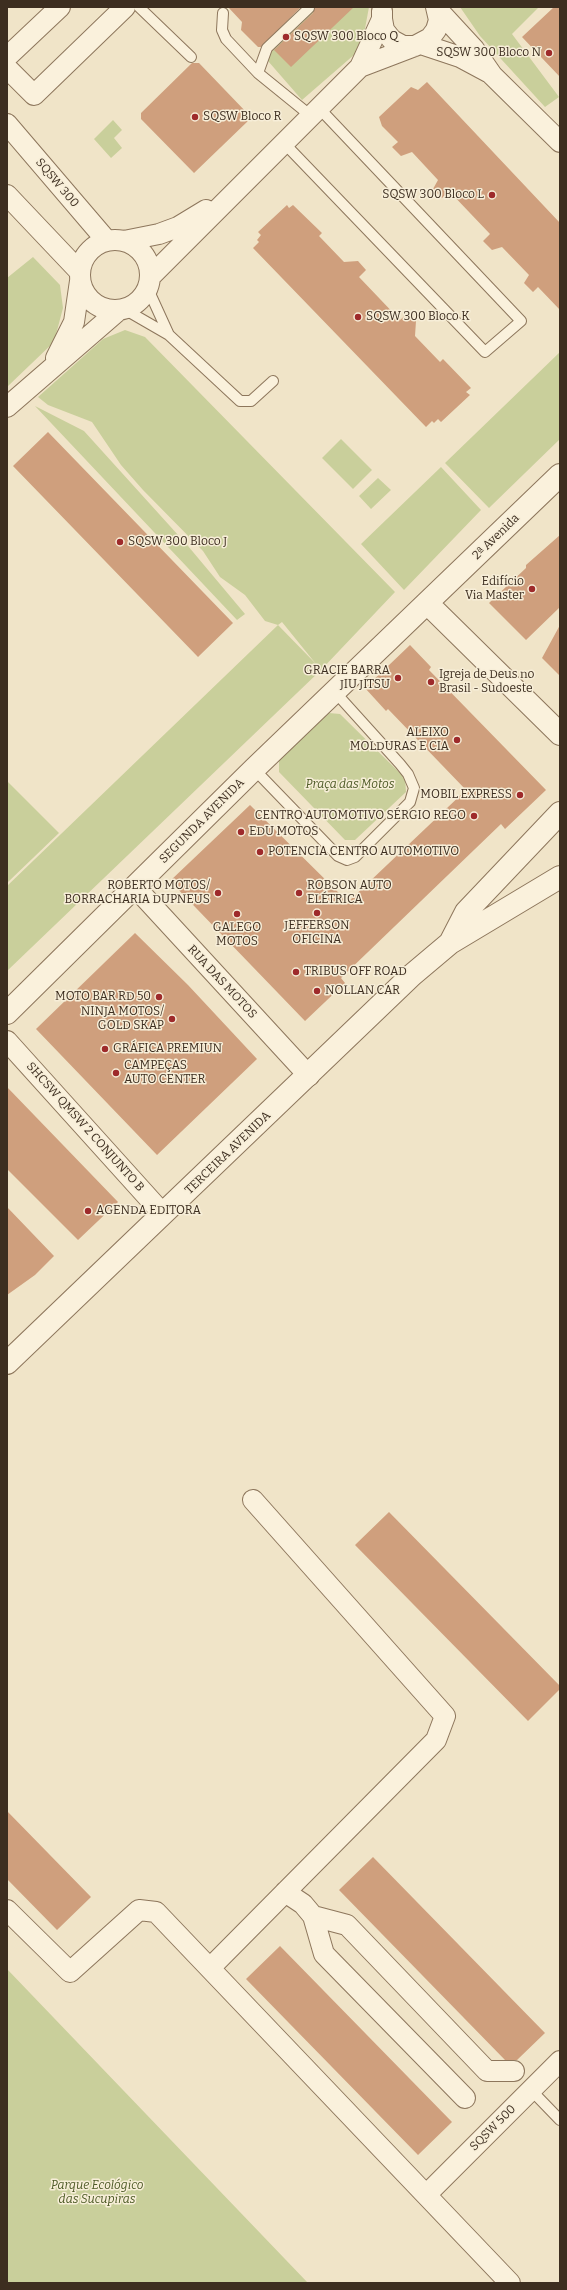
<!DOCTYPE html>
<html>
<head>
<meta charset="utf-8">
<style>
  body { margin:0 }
  #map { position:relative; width:567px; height:2290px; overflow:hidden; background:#f0e4c8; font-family:Bitter,serif }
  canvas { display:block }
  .frame { position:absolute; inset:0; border:8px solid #3d2e20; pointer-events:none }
</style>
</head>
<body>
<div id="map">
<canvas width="567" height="2290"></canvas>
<div class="frame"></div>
</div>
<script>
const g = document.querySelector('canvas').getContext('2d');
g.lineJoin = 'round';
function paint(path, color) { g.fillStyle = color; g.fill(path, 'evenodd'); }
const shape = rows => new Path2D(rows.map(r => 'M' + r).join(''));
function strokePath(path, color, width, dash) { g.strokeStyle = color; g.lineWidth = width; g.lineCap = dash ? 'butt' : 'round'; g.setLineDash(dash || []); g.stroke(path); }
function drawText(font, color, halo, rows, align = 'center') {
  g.font = font + ' Bitter,serif'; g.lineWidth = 3; g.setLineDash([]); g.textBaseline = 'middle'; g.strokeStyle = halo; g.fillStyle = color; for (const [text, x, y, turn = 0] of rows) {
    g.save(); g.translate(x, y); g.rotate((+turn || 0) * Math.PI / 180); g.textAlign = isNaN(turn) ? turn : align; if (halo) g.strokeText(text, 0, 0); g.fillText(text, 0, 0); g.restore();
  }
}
paint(shape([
  [306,7,369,7,364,34,355,54,302,100,268,61,268,42],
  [460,7,539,7,512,34,559,97,545,107,480,36],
  [113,120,122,130,114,138,122,148,111,158,94,139],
  [33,257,60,285,63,308,54,342,7,387,7,278],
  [125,330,145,337,395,592,321,670,7,971,7,886,278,625,265,621,245,595,220,577,203,551,143,490,121,465,92,422,48,405,38,397,103,339],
  [282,622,316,664,278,625],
  [560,352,560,439,489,508,445,463],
  [35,406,84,431,188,546,245,614,237,620],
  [341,439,372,470,353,489,322,458],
  [441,467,481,510,404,590,361,544],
  [378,478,391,490,371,509,359,496],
  [329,713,340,714,405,778,406,792,355,840,345,840,279,772,279,760],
  [7,781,59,833,7,883],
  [7,1969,308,2283,7,2283]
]), '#c9cf9b');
paint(shape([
  [228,7,301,7,261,47,258,47,241,30,242,22],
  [315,7,354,7,291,67,274,50,313,13],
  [554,7,560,7,560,77,522,37],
  [192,63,199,63,249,115,248,121,194,173,141,119,141,113],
  [427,82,560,223,560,310,538,287,533,292,524,283,529,275,502,247,492,250,483,241,490,234,449,191,442,198,433,189,438,180,412,152,401,156,392,147,398,142,382,126,379,117,411,87,418,90],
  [287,205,289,208,293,205,322,233,319,236,344,262,358,261,366,270,359,277,400,320,408,313,416,321,415,336,440,362,443,359,471,388,466,392,470,395,441,422,438,419,434,423,432,421,426,427,253,248,259,242,257,240,261,235,258,232],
  [48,432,233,623,198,657,13,466],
  [560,535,560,607,526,640,489,603,526,568,526,565],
  [560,625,560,676,542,658],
  [410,645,431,667,429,670,546,790,505,829,501,824,341,978,345,983,305,1021,170,881,250,805,348,902,466,790,388,709,386,711,365,688],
  [135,933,188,985,257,1059,157,1155,36,1029],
  [7,1087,118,1202,78,1240,7,1169],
  [7,1207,54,1256,35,1275,7,1295],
  [389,1512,560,1686,560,1689,528,1721,355,1545],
  [7,1811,91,1897,57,1930,7,1879],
  [373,1857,545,2033,517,2060,505,2060,339,1890],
  [280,1946,452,2122,418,2155,246,1979]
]), '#cf9f7d');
const service = shape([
  [139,7,191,57],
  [223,13,222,30,226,39,258,73,311,116],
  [258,73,267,48,309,8],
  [284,143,485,352,521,321,319,108],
  [148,289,169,335],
  [124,309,169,335,240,401,251,401,273,381],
  [254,769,338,856,347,860,355,857,410,802,414,788,408,774,400,764,335,692],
  [531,2090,560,2120]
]);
const minor = shape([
  [438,10,474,49,492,75,560,142],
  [382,11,382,19,384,30,392,40,403,46,415,46,430,38,436,30,439,20,436,7],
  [421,44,460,57,488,72],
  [7,57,60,7],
  [360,67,415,46],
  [7,68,34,95,125,7],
  [7,124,107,241],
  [7,195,80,272],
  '80 275a35 35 0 1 1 70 0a35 35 0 1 1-70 0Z',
  [124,241,159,234,178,227,206,210],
  [151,276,360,67,382,19],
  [56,358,74,322,80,281],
  [7,407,119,310],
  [136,888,309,1076],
  [7,1041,163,1214],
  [285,1892,303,1904,313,1916,324,1954,465,2098],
  [7,1910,70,1972,139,1910,156,1912,510,2283],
  [313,1916,347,1925,487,2071,514,2071],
  [210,1968,436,1740,445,1716,253,1500],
  [426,2195,560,2061]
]);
const tertiary = shape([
  [427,603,560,734],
  [450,943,466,912,560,813],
  [7,1013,254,769,560,475],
  [7,1363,412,975,450,943,560,877]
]);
strokePath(service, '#8d765c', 12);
strokePath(minor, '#8d765c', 22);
strokePath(tertiary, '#8d765c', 24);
strokePath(service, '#faf1dc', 10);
strokePath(minor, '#faf1dc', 20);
strokePath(tertiary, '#faf1dc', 22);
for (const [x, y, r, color] of [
  [286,37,4,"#9e2a2b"],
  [549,53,4,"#9e2a2b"],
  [195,117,4,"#9e2a2b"],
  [492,195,4,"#9e2a2b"],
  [358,317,4,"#9e2a2b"],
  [120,542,4,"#9e2a2b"],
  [532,589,4,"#9e2a2b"],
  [398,678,4,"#9e2a2b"],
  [431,682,4,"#9e2a2b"],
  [457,740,4,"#9e2a2b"],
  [520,795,4,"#9e2a2b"],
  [474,816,4,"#9e2a2b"],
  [241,832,4,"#9e2a2b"],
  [260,852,4,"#9e2a2b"],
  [218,893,4,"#9e2a2b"],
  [299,893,4,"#9e2a2b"],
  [317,913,4,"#9e2a2b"],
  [237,914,4,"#9e2a2b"],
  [296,972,4,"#9e2a2b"],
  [317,991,4,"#9e2a2b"],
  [159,997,4,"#9e2a2b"],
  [172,1019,4,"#9e2a2b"],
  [105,1049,4,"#9e2a2b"],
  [116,1073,4,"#9e2a2b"],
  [88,1211,4,"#9e2a2b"]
]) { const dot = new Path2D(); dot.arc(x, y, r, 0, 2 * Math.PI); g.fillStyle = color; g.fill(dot); strokePath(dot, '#f7eed8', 1.5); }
drawText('12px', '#3d2e20', '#f7eed8', [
  ["SQSW 300 Bloco Q",294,37],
  ["SQSW 300 Bloco N",541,53,"right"],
  ["SQSW Bloco R",203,117],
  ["SQSW 300 Bloco L",484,195,"right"],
  ["SQSW 300 Bloco K",366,317],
  ["SQSW 300 Bloco J",128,542],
  ["Edifício",524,582,"right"],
  ["Via Master",524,596,"right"],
  ["GRACIE BARRA",390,671,"right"],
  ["JIU JITSU",390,685,"right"],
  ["Igreja de Deus no",439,675],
  ["Brasil - Sudoeste",439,689],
  ["ALEIXO",449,733,"right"],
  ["MOLDURAS E CIA",449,747,"right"],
  ["MOBIL EXPRESS",512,795,"right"],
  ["CENTRO AUTOMOTIVO SÉRGIO REGO",466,816,"right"],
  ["EDU MOTOS",249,832],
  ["POTENCIA CENTRO AUTOMOTIVO",268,852],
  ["ROBERTO MOTOS/",210,886,"right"],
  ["BORRACHARIA DUPNEUS",210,900,"right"],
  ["ROBSON AUTO",307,886],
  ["ELÉTRICA",307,900],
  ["JEFFERSON",317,926,"center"],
  ["OFICINA",317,940,"center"],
  ["GALEGO",237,928,"center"],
  ["MOTOS",237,942,"center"],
  ["TRIBUS OFF ROAD",304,972],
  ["NOLLAN CAR",325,991],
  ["MOTO BAR RD 50",151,997,"right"],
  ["NINJA MOTOS/",164,1012,"right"],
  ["GOLD SKAP",164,1026,"right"],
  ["GRÁFICA PREMIUN",113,1049],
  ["CAMPEÇAS",124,1066],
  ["AUTO CENTER",124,1080],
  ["AGENDA EDITORA",96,1211]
], 'left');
drawText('12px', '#3d2e20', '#f7eed8', [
  ["SQSW 300",57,183,50],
  ["2ª Avenida",496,537,-44],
  ["SEGUNDA AVENIDA",202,821,-45],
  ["RUA DAS MOTOS",222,982,47],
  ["SHCSW QMSW 2 CONJUNTO B",85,1127,48],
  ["TERCEIRA AVENIDA",228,1153,-44],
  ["SQSW 500",493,2128,-45]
]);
drawText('italic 12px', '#4d5a26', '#f7eed8', [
  ["Praça das Motos",350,785],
  ["Parque Ecológico",97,2186],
  ["das Sucupiras",97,2200]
]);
</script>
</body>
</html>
